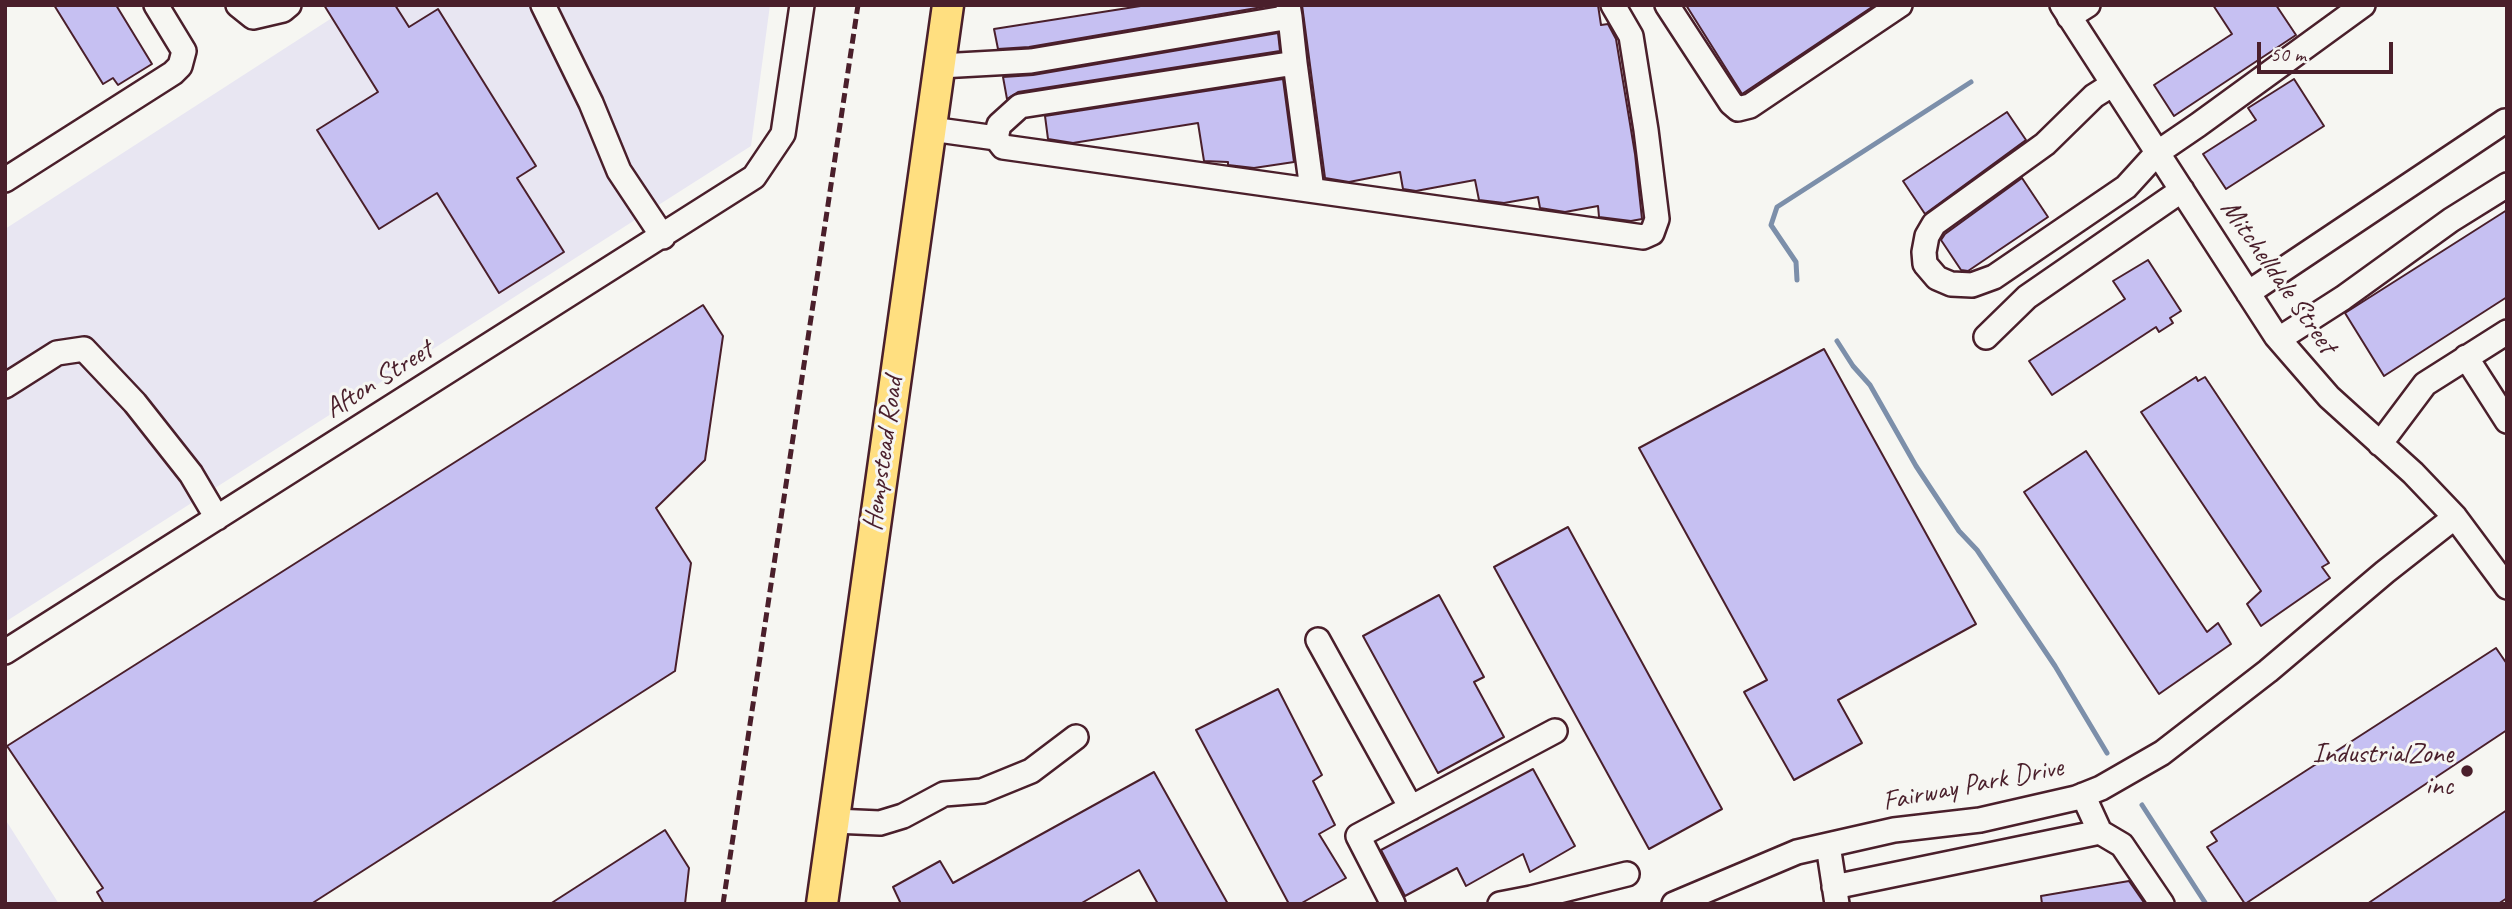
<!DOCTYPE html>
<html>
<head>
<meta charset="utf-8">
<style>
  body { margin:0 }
  #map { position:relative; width:2512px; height:909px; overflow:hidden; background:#f6f6f2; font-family:Caveat,sans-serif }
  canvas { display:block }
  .frame { position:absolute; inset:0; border:7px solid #4a1f2b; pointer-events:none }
  .scale { position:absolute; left:2257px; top:42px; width:136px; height:32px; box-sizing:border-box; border:4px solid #4a1f2b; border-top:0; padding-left:9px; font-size:21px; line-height:24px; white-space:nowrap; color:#4a1f2b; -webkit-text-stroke:5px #f6f6f2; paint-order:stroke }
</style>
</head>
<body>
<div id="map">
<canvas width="2512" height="909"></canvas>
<div class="frame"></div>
<div class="scale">50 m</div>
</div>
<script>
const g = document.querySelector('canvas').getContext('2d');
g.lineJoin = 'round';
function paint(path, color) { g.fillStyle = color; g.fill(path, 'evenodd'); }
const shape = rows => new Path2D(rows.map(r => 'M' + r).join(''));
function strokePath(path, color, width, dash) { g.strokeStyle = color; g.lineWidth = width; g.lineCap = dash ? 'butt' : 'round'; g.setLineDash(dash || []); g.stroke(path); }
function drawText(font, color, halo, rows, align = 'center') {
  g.font = font + ' Caveat,sans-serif'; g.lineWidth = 6; g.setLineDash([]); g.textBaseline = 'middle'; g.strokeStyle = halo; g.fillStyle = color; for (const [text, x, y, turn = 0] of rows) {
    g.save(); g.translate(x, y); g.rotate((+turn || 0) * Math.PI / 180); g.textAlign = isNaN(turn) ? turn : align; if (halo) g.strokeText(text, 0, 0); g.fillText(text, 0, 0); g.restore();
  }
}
paint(shape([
  [352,5,770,5,751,146,5,622,5,229],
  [5,819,59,904,5,904]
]), '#e8e6f2');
strokePath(shape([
  [1797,280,1796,262,1771,225,1777,207,1971,82],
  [1837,341,1853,366,1870,385,1916,466,1959,531,1977,550,2055,666,2107,753],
  [2142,805,2206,904]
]), '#7c8faa', 5);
const building = shape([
  [54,5,116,5,152,64,118,85,113,78,103,84,54,5],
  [324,5,395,5,409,27,438,9,536,166,517,178,564,252,499,293,437,193,379,229,317,130,378,92,324,5],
  [1147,5,1274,5,1029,47,998,49,994,29,1147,5],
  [1302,5,1598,5,1601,25,1608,24,1616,39,1635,154,1642,219,1631,221,1599,217,1598,206,1565,212,1540,208,1538,197,1504,203,1479,200,1475,180,1416,191,1403,189,1400,172,1349,182,1325,178,1302,5],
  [1686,5,1875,5,1742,94,1686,5],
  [2213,5,2276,5,2296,35,2174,116,2154,85,2232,34,2213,5],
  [1278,33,1280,51,1018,92,1007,99,1003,77,1033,75,1278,33],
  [1283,79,1294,162,1254,168,1228,165,1228,162,1204,161,1198,123,1073,143,1048,139,1045,116,1283,79],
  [2294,79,2324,126,2226,189,2203,154,2256,120,2248,108,2294,79],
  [2007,112,2026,140,1925,214,1903,181,2007,112],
  [2022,178,2048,217,1968,271,1961,270,1941,240,1945,234,2022,178],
  [2507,210,2507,297,2384,376,2345,313,2507,210],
  [2148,260,2181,311,2170,318,2173,323,2159,332,2156,327,2052,395,2029,361,2125,299,2113,281,2148,260],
  [703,305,723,336,705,460,656,508,691,563,675,671,311,904,104,904,97,892,103,888,7,746,703,305],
  [1824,349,1976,624,1838,700,1862,743,1794,780,1744,692,1767,680,1639,448,1824,349],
  [2196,377,2198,381,2205,377,2329,563,2322,567,2330,578,2261,626,2247,604,2261,591,2141,412,2196,377],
  [2086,451,2207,632,2218,623,2231,644,2159,694,2024,492,2086,451],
  [1568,527,1722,809,1649,849,1494,567,1568,527],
  [1439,595,1484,677,1474,682,1504,737,1438,773,1363,636,1439,595],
  [2496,648,2507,664,2507,730,2245,904,2207,847,2217,841,2211,832,2496,648],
  [1278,689,1322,775,1313,781,1335,825,1319,834,1346,878,1300,904,1289,904,1196,730,1278,689],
  [1533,769,1575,846,1530,872,1523,854,1466,886,1457,868,1405,896,1381,850,1533,769],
  [1154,772,1228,904,1158,904,1139,870,1080,904,901,904,893,887,940,861,953,883,1154,772],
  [2507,810,2507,898,2498,904,2367,904,2507,810],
  [665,830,689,868,685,904,550,904,665,830],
  [2129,881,2145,904,2042,904,2041,896,2129,881]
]);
paint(building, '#c6c0f2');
strokePath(building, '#4a1f2b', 2);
const minor = shape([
  [238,5,253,17,283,10,289,5],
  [543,5,591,103,619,171,663,237],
  [1667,5,1731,103,1738,109,1750,106,1900,5],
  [2062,5,2276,336,2329,397,2413,473,2455,517,2507,587],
  [1290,17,1295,63],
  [2069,17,2088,5],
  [940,66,1031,61,1290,17,1288,5],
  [2113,84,2094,96,2045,144,1934,224,1927,236,1924,252,1925,264,1937,278,1951,284,1972,285,1994,277,2126,187,2157,153,2198,125,2363,5],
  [931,129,996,138,1003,147,1643,237,1652,233,1657,219,1646,130,1631,36,1613,5],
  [996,138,999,125,1020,106,1295,63,1312,190],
  [5,180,173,73,180,66,184,51,156,5],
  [2248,293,2505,121],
  [1986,337,2027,297,2182,190],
  [2279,339,2343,298,2451,220,2507,185],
  [2466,357,2507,421],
  [5,386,57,353,84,349,135,403,191,474,217,518],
  [2380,444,2425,384,2507,332],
  [1318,640,1411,808],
  [5,652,754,177,783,134,802,5],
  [2083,795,2100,832,2122,845,2162,904],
  [834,821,880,823,903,816,944,794,982,791,1031,771,1076,737],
  [1828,845,1837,904],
  [1834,887,2100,832],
  [1393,904,1358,836,1555,731],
  [1500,904,1531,898,1627,874],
  [1674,904,1797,852,1894,830,1980,820,2076,798,2101,788,2162,753,2268,671,2385,572,2455,517]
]);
const major = shape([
  [822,904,948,5]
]);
strokePath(minor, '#4a1f2b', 28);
strokePath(major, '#4a1f2b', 35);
strokePath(minor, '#f6f6f2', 23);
strokePath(major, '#ffdf80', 30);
strokePath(shape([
  [723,904,858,5]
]), '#4a1f2b', 5, [10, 5]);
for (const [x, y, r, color] of [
  [2467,771,7,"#4a1f2b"]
]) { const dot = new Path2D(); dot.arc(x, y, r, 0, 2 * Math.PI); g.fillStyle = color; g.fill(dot); strokePath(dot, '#f6f6f2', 2.5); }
drawText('28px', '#4a1f2b', '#f6f6f2', [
  ["Mitchelldale Street",2278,277,55],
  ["Afton Street",379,380,-32],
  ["Hempstead Road",884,454,-82],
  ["Fairway Park Drive",1973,785,-11]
]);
drawText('28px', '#4a1f2b', '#f6f6f2', [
  ["IndustrialZone",2453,755],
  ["inc",2453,787]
], 'right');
</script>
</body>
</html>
